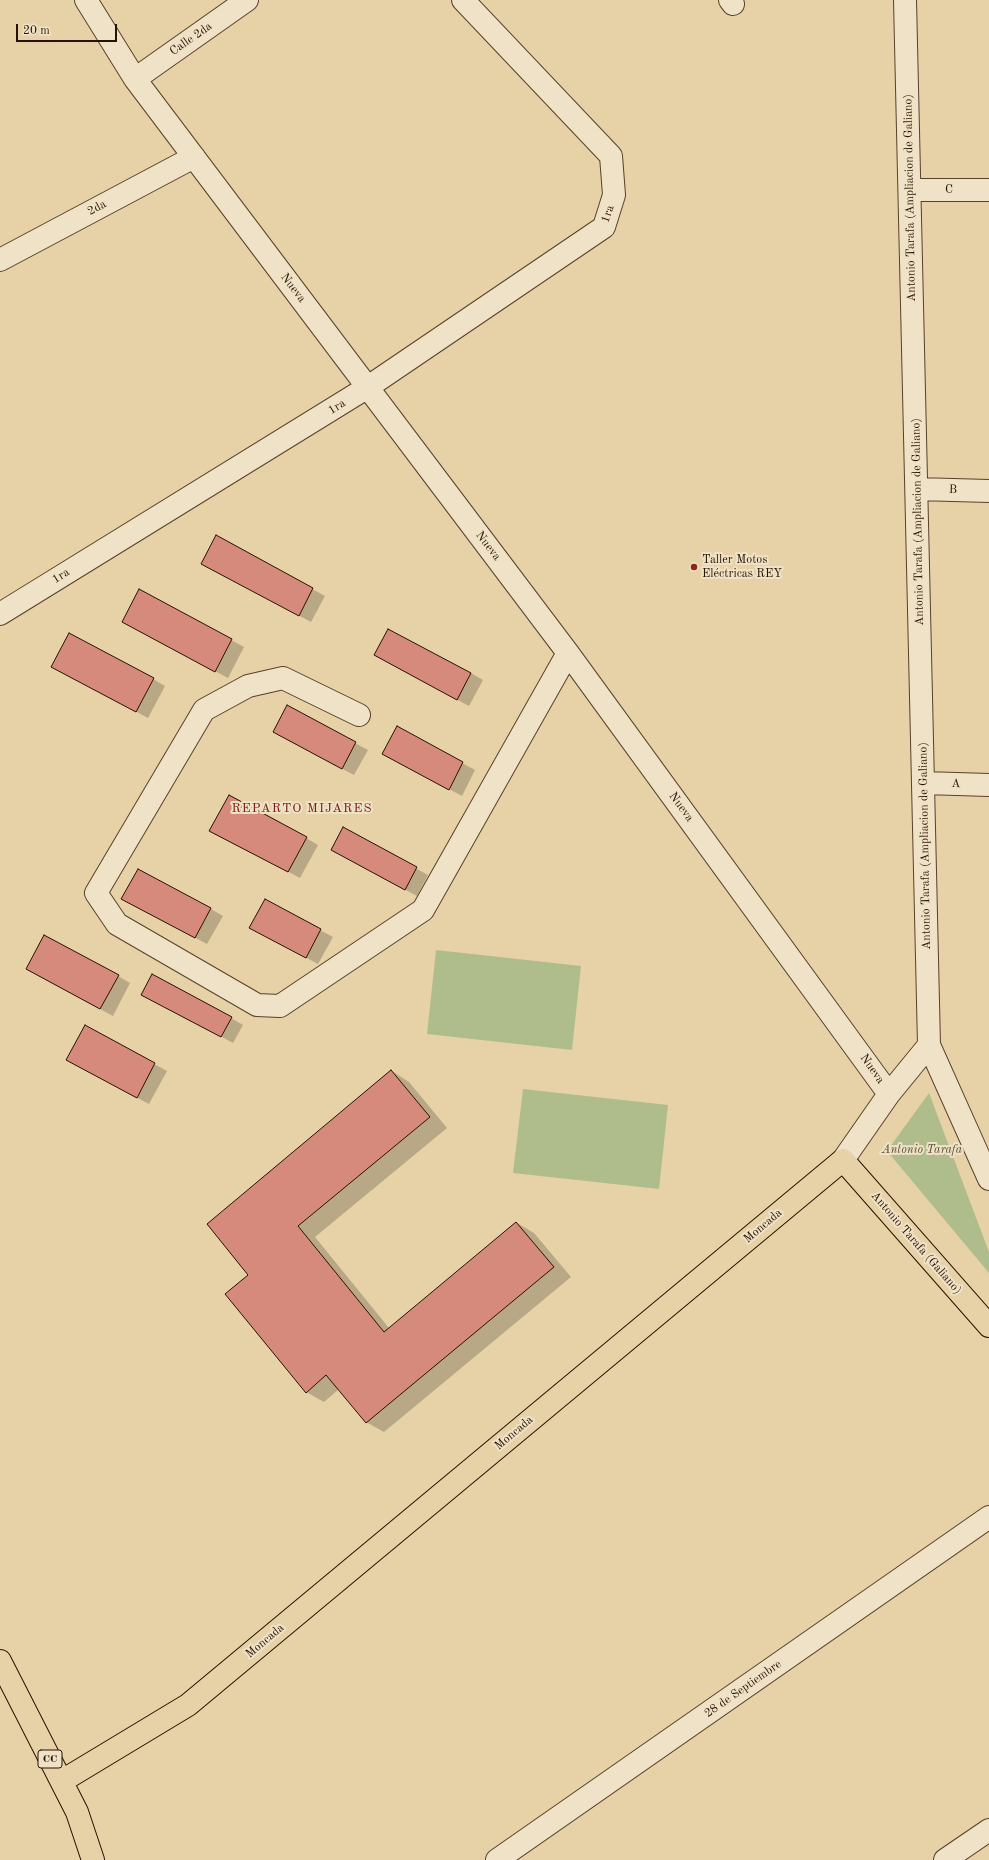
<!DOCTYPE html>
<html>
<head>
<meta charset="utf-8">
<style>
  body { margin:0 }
  #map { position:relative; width:989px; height:1860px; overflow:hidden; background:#e7d2a7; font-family:"Old Standard TT",serif }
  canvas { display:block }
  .scale { position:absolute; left:16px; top:24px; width:101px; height:18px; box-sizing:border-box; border:2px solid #281101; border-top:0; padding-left:5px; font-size:12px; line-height:14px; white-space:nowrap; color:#281101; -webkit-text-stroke:3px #efe2c6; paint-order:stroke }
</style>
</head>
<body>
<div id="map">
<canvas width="989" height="1860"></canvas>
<div class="scale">20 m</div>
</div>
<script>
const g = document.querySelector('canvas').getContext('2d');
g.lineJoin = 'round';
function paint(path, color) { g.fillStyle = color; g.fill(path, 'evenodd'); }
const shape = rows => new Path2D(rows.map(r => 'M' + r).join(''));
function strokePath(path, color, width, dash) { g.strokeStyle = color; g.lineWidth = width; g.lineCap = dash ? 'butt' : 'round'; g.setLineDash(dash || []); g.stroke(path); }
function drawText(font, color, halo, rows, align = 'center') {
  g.font = font + ' "Old Standard TT",serif'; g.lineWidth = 4; g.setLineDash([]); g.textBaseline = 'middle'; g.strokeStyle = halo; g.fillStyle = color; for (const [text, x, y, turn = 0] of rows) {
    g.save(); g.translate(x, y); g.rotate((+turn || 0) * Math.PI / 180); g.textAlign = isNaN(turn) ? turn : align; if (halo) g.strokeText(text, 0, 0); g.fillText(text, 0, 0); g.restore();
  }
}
paint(shape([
  [436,950,581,966,572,1050,427,1034],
  [523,1089,668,1105,659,1189,513,1173],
  [929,1093,989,1252,989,1273,887,1151]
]), '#afbd8c');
paint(shape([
  [216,537,325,596,311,622,214,570],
  [140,591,244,647,228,678,136,629],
  [387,662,471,673,483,680,469,706],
  [64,673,153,679,165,686,148,718],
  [287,707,368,750,354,775,286,739],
  [397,728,475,770,462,796,395,760],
  [343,829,428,875,417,896,344,857],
  [223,837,306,838,318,845,300,878],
  [265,901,333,937,318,964,263,934],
  [134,905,211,909,223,916,207,944],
  [39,976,118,976,130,983,113,1016],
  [155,1001,231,1018,243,1025,233,1043],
  [86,1027,167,1071,149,1104,80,1067],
  [392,1071,409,1082,447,1128,315,1237,389,1328,517,1223,534,1233,571,1277,384,1432,366,1422,339,1389,324,1402,306,1392,250,1275]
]), '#0003');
const building = shape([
  [216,535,313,588,299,616,201,564,216,535],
  [139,589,232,639,215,672,122,622,139,589],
  [388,629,471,673,457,700,374,655,388,629],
  [69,633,154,678,136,712,51,667,69,633],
  [287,705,356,742,342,769,273,732,287,705],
  [397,726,463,762,449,790,382,754,397,726],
  [229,795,307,837,288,872,209,831,229,795],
  [343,827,417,867,405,890,331,850,343,827],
  [138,869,211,908,195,938,121,899,138,869],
  [265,899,321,929,306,958,249,928,265,899],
  [44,935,119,975,100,1009,26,969,44,935],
  [152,974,232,1017,221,1037,141,995,152,974],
  [85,1025,155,1063,137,1098,66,1060,85,1025],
  [391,1070,430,1117,298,1226,384,1332,516,1222,554,1267,366,1423,326,1375,306,1393,225,1294,248,1275,207,1224,391,1070]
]);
paint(building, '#d58a7b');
strokePath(building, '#281101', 1);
const minor = shape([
  [86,0,135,79,568,653,889,1094],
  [730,0,733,4],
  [905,0,929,1045,989,1179],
  [135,79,247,0],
  [910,190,989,190],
  [0,260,194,157],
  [917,489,989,491],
  [0,614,368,387,604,227,614,195,611,156,463,0],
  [359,715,283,678,248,686,204,710,96,893,117,924,257,1005,280,1006,423,910,568,653],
  [924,783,989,785],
  [843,1160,889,1094,929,1045],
  [497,1860,989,1517],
  [945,1860,989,1830]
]);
const major = shape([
  [0,1661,77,1812,93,1860],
  [62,1781,188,1705,843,1160,989,1326]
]);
strokePath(minor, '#58412a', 24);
strokePath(major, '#281101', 24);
strokePath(minor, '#efe2c6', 22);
strokePath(major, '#e7d2a7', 22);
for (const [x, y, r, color] of [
  [694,567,4,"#8f2418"]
]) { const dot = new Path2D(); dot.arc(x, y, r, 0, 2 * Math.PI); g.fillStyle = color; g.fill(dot); strokePath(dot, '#efe2c6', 1.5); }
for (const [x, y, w] of [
  [50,1759,24]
]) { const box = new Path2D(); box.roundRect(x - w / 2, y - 9, w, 18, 3); g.fillStyle = '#efe2c6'; g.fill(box); strokePath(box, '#281101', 1); }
drawText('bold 11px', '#281101', null, [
  ["CC",50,1759]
]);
drawText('12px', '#281101', '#efe2c6', [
  ["Calle 2da",191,39,-35],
  ["C",949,190],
  ["Antonio Tarafa (Ampliacion de Galiano)",910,198,-91],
  ["2da",97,208,-28],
  ["1ra",608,214,-71],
  ["Nueva",293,288,53],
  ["1ra",337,407,-32],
  ["B",953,490,1],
  ["Antonio Tarafa (Ampliacion de Galiano)",918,522,-91],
  ["Nueva",488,546,53],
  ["1ra",61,576,-32],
  ["A",956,784,1],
  ["Nueva",681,807,54],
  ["Antonio Tarafa (Ampliacion de Galiano)",925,846,-91],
  ["Nueva",872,1069,55],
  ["Moncada",763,1226,-40],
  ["Antonio Tarafa (Galiano)",916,1243,49],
  ["Moncada",514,1433,-40],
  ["Moncada",265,1641,-40],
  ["28 de Septiembre",743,1689,-35]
]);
drawText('12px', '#281101', '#efe2c6', [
  ["Taller Motos",702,560],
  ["Eléctricas REY",702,574]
], 'left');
drawText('italic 12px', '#574d32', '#efe2c6', [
  ["Antonio Tarafa",922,1150]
]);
g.letterSpacing = '1px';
drawText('13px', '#7a1f14', '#efe2c6', [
  ["REPARTO MIJARES",302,809]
]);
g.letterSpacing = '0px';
</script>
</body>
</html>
